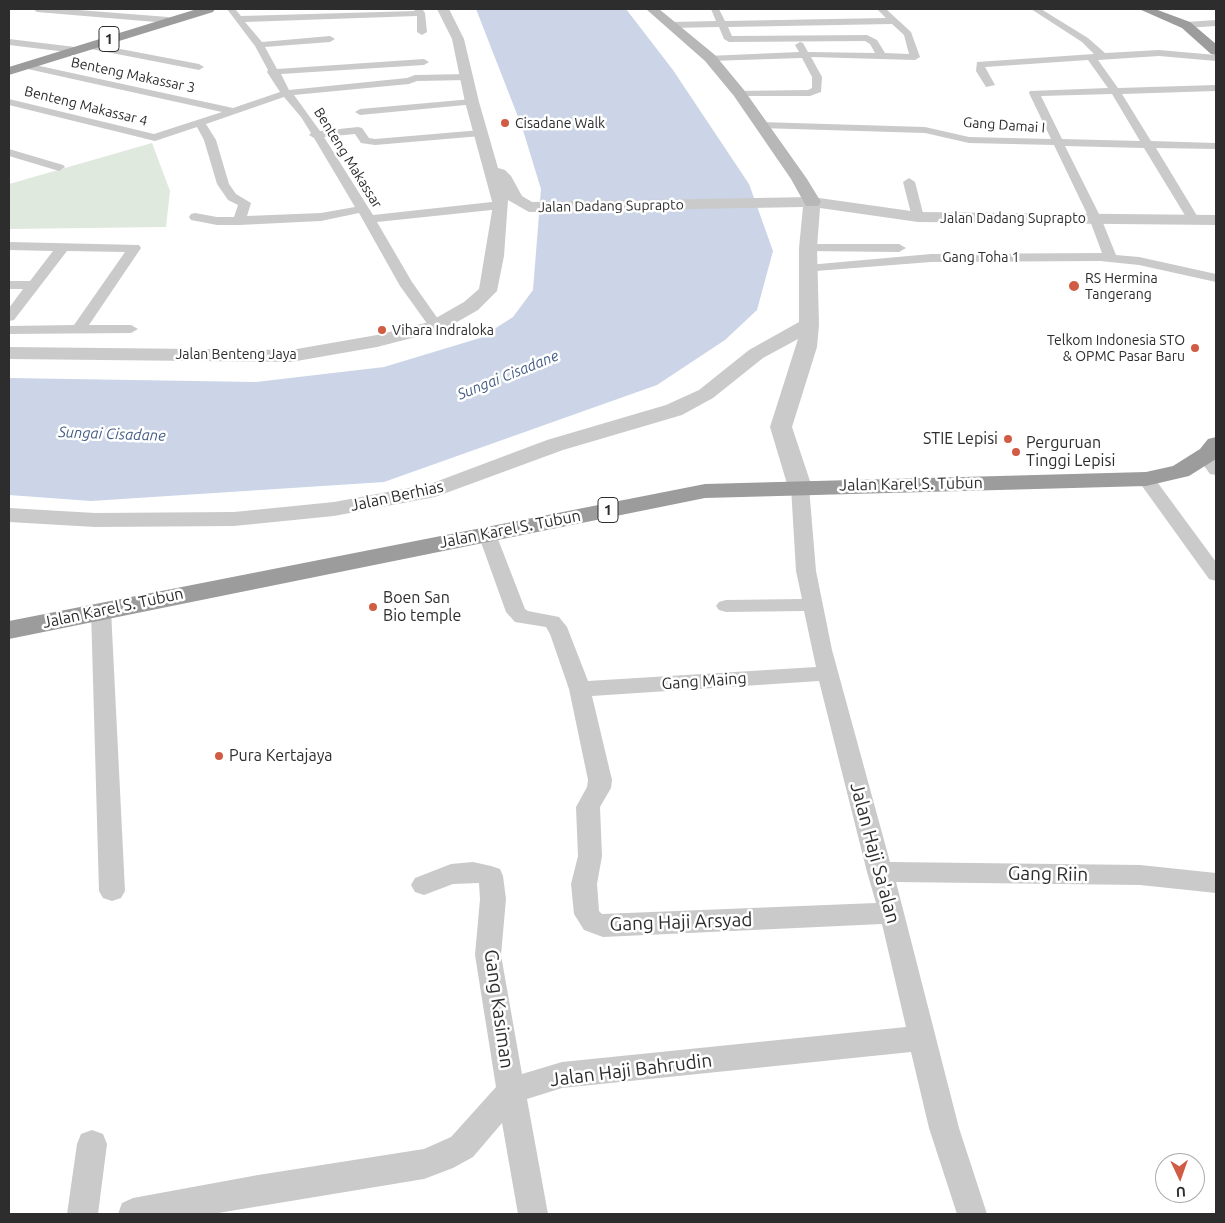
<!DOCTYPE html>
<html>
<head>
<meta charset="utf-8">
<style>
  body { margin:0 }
  #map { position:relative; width:1225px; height:1223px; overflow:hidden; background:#fff; font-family:Ubuntu,sans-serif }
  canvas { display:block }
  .frame { position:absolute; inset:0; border:10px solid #2d2d2d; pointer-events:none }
  .north { position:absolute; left:1155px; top:1153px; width:50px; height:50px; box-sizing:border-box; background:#fff; border:1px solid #ababab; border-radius:50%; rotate:177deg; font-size:14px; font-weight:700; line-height:20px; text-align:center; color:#2d2d2d }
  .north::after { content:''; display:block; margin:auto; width:18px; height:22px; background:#d05c44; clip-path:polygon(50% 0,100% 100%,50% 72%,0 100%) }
</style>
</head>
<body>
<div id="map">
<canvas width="1225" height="1223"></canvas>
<div class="frame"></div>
<div class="north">U</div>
</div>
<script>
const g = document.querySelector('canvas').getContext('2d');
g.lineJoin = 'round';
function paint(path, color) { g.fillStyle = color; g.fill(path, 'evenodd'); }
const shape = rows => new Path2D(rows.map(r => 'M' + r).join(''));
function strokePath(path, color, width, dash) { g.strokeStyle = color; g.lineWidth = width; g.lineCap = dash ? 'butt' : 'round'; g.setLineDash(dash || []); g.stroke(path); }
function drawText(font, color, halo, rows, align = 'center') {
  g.font = font + ' Ubuntu,sans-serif'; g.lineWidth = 5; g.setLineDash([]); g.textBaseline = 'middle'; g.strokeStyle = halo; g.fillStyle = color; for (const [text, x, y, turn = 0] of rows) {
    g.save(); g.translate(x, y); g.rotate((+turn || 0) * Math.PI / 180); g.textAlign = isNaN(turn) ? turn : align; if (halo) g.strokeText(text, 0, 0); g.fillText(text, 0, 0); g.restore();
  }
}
paint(shape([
  [152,143,170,191,166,227,9,229,9,184]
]), '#e0e9dd');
paint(shape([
  [476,9,626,9,673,70,749,184,773,251,757,310,725,340,657,385,384,482,91,501,9,495,9,378,256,382,384,367,480,338,513,317,533,290,541,189,522,127]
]), '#cbd5e7');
paint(shape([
  [33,9,66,9,168,17,173,20,168,23,37,12,33,9],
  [227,9,235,9,241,16,415,11,414,9,422,9,425,13,427,32,422,35,417,32,417,16,245,22,262,42,330,36,335,39,330,42,265,47,277,69,424,59,429,62,424,65,281,74,289,90,407,78,415,75,468,74,473,77,468,80,417,81,409,84,294,95,320,131,358,127,362,128,369,138,375,139,481,130,487,133,481,136,375,145,361,143,355,134,324,137,373,215,501,201,507,205,501,209,377,222,412,282,443,326,441,329,431,329,400,286,359,213,321,221,239,225,217,225,191,220,189,217,191,214,195,213,217,217,234,217,238,205,228,200,217,184,204,140,197,127,155,141,9,105,9,99,154,134,222,112,23,68,21,66,26,63,233,108,280,92,267,72,268,70,255,46,227,9],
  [284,97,301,117,311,133,309,135,314,138,355,207,321,213,247,216,251,203,236,194,229,184,216,140,206,124,284,97],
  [711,9,719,9,725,21,886,18,877,9,886,9,911,32,920,57,915,60,811,57,822,77,821,92,810,96,739,96,734,93,735,91,808,90,812,88,812,77,802,58,710,61,705,58,707,56,799,52,795,45,800,42,803,43,808,52,875,53,870,44,865,41,729,42,724,39,719,27,671,28,666,25,671,22,716,21,711,9],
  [892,24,904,35,909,54,885,53,877,40,867,35,732,36,728,27,892,24],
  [1031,9,1041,9,1088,38,1105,53,1159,50,1216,55,1216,61,1159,56,1098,60,1118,88,1216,85,1216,91,1122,94,1151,141,1216,143,1216,149,1156,148,1199,219,1197,222,1189,222,1144,148,1065,146,1101,218,1116,255,1139,257,1216,274,1216,282,1139,265,1100,261,931,262,803,272,801,269,808,265,931,254,1102,253,1089,218,1054,145,969,143,925,133,760,128,755,125,760,122,925,127,969,137,1051,139,1029,93,1030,91,1108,88,1088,60,985,67,995,85,986,87,976,71,977,62,1094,54,1082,42,1031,9],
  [1112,94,1140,141,1062,139,1041,96,1112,94],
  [1216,20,1216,26,1186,28,1181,25,1186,22,1216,20],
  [9,39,75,47,80,50,75,53,9,45,9,39],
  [89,43,199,64,204,67,199,70,86,48,86,44,89,43],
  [472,99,477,102,476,104,360,115,355,112,360,109,472,99],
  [9,149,63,165,65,167,59,171,9,156,9,149],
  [909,178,915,182,924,217,922,220,918,221,912,217,903,182,909,178],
  [9,242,139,245,141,248,89,325,131,325,138,329,131,333,9,334,9,326,74,325,125,252,67,251,14,320,9,321,9,308,23,289,9,289,9,281,30,281,53,251,9,250,9,242],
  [808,244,899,244,906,248,899,252,803,251,801,248,803,245,808,244],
  [1206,451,1212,452,1216,458,1216,475,1210,474,1197,456,1200,452,1206,451],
  [1146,474,1152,475,1216,562,1216,581,1209,579,1137,479,1140,475,1146,474],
  [800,482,806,483,809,487,816,571,832,650,890,862,1140,865,1216,873,1216,893,1140,885,896,882,959,1128,987,1214,957,1214,929,1128,911,1052,562,1088,527,1099,548,1214,518,1214,502,1123,473,1157,453,1168,424,1179,212,1214,118,1214,122,1203,133,1198,258,1175,424,1149,451,1137,496,1087,475,955,480,899,479,883,453,884,424,895,415,892,411,885,415,878,451,864,473,862,491,866,500,869,503,876,506,899,501,955,522,1074,562,1062,906,1027,882,924,603,937,584,930,574,914,571,884,578,856,576,807,587,787,588,780,569,689,550,634,546,627,515,622,506,612,478,534,480,530,487,528,494,530,496,534,525,609,528,611,559,617,567,627,588,681,816,667,804,611,726,612,719,610,716,606,719,602,726,600,802,599,796,571,791,487,794,483,800,482],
  [819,681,867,872,876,903,602,914,599,911,597,884,602,856,600,807,611,788,612,780,592,696,819,681],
  [101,604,108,605,111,610,125,891,121,898,112,901,103,898,99,891,91,610,94,605,101,604],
  [92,1130,103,1134,107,1144,98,1214,67,1214,77,1144,81,1134,92,1130]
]), '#cacaca');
paint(shape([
  [437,9,449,9,464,39,479,102,498,168,505,170,511,176,522,196,532,202,812,197,918,212,1216,215,1216,225,918,222,820,208,817,248,819,325,817,347,792,427,812,487,808,492,800,494,792,492,788,487,770,427,798,339,763,358,713,398,682,415,563,450,435,497,334,516,234,526,95,527,9,522,9,508,95,513,234,512,334,502,430,484,547,440,666,405,699,390,749,350,799,322,799,248,803,207,529,212,508,200,504,256,497,291,478,310,443,330,377,347,291,362,9,359,9,347,291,350,377,335,429,322,464,302,479,289,493,205,465,102,452,39,437,9]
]), '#cacaca');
paint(shape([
  [646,9,659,9,715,55,744,90,807,179,821,202,818,206,806,206,791,179,734,96,705,61,646,9]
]), '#b7b7b7');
paint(shape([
  [197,9,215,9,213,12,9,75,9,67,197,9],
  [1139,9,1155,9,1190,22,1216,44,1216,55,1211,54,1182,28,1139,9],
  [1216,437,1216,459,1189,476,1146,486,705,498,9,639,9,621,705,484,1146,472,1173,466,1200,449,1208,439,1216,437]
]), '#9c9c9c');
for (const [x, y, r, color] of [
  [505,123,5,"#d05c44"],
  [1074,286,6,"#d05c44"],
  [382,330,5,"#d05c44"],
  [1195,348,5,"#d05c44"],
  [1008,439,5,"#d05c44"],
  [1016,452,5,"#d05c44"],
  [373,607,5,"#d05c44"],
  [219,756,5,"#d05c44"]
]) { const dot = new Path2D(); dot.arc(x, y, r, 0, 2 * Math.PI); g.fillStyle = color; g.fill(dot); strokePath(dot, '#fff', 2); }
drawText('14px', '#2d2d2d', '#fff', [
  ["Benteng Makassar 3",133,75,12],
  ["Benteng Makassar 4",86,106,14],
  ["Gang Damai I",1004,125,4],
  ["Benteng Makassar",348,158,58],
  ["Jalan Dadang Suprapto",611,206,-1],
  ["Jalan Dadang Suprapto",1013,218],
  ["Gang Toha 1",981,257],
  ["Jalan Benteng Jaya",236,354]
]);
drawText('14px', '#2d2d2d', '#fff', [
  ["Cisadane Walk",515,123],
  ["RS Hermina",1085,278],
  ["Tangerang",1085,294],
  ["Vihara Indraloka",392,330],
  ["Telkom Indonesia STO",1185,340,"right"],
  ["& OPMC Pasar Baru",1185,356,"right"]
], 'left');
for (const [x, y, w] of [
  [109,39,20],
  [608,510,20]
]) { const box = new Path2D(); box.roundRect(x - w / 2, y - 12.5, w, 25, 4); g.fillStyle = '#fff'; g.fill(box); strokePath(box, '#2d2d2d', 1); }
drawText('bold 15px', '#2d2d2d', null, [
  ["1",109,39],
  ["1",608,510]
]);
drawText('italic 15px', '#455d85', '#fff', [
  ["Sungai Cisadane",508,375,-22],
  ["Sungai Cisadane",112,434,2]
]);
drawText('16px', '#2d2d2d', '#fff', [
  ["STIE Lepisi",998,439,"right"],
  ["Perguruan",1026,443],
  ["Tinggi Lepisi",1026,461],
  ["Boen San",383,598],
  ["Bio temple",383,616],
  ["Pura Kertajaya",229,756]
], 'left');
drawText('16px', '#2d2d2d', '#fff', [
  ["Jalan Karel S. Tubun",911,484,-1],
  ["Jalan Berhias",397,496,-12],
  ["Jalan Karel S. Tubun",510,529,-11],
  ["Jalan Karel S. Tubun",113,608,-12],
  ["Gang Maing",704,681,-4]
]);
drawText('19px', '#2d2d2d', '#fff', [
  ["Jalan Haji Sa'alan",875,853,75],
  ["Gang Riin",1048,874,1],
  ["Gang Haji Arsyad",681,922,-2],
  ["Gang Kasiman",499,1009,82],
  ["Jalan Haji Bahrudin",631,1070,-7]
]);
</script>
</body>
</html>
